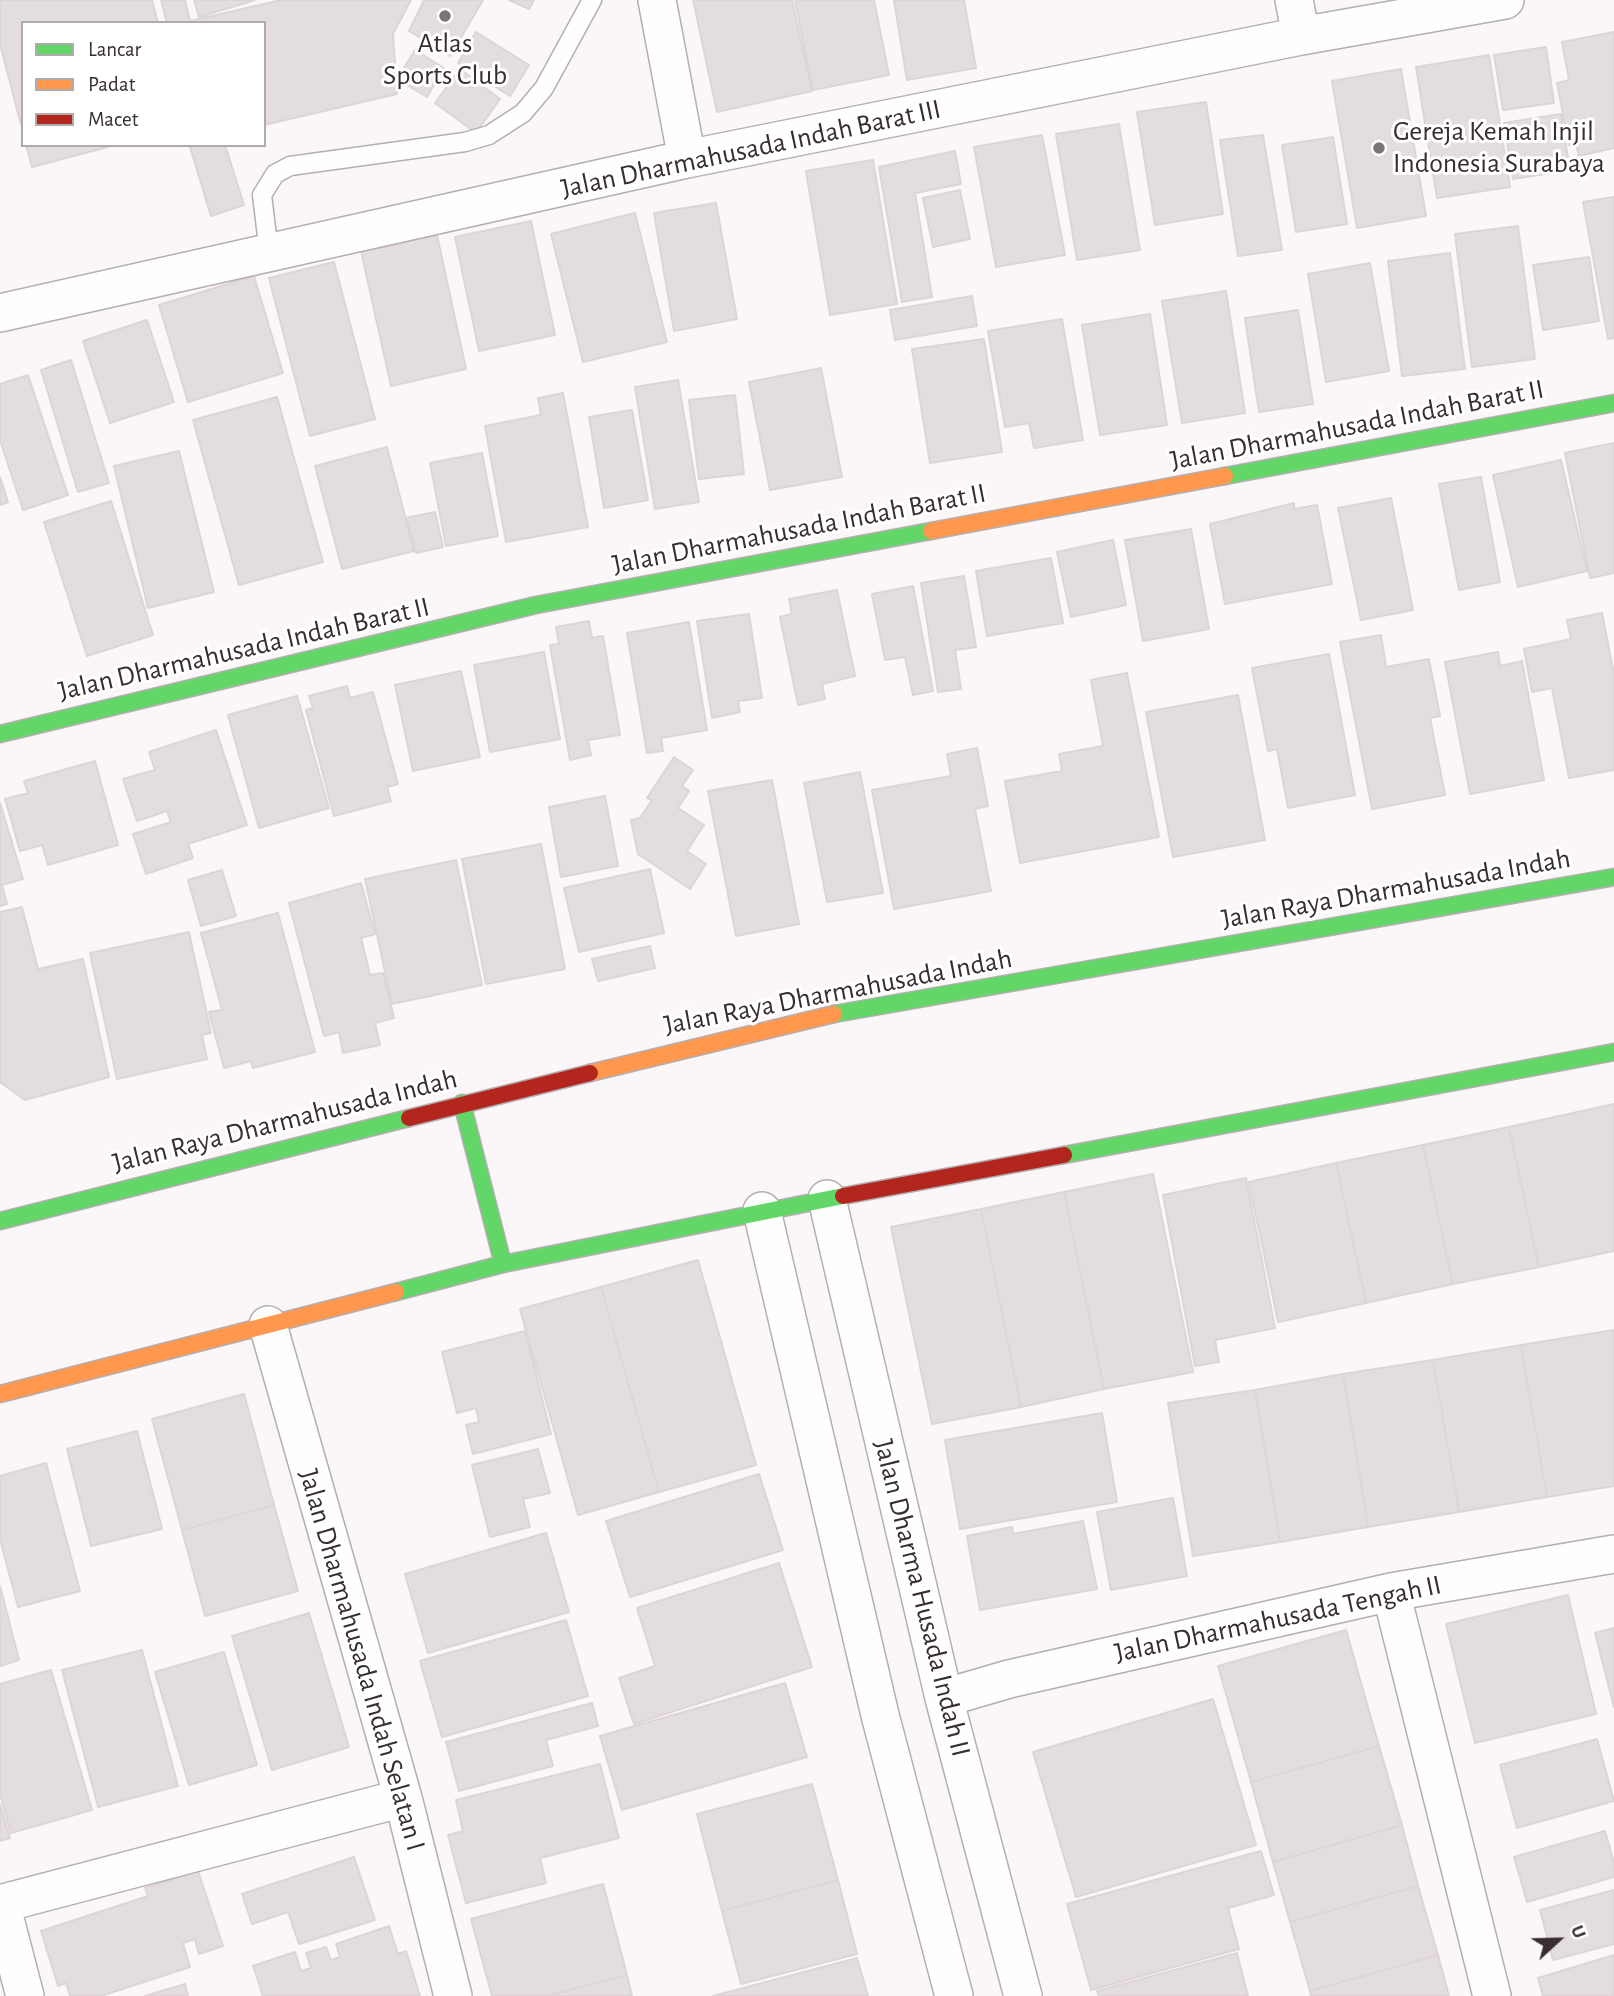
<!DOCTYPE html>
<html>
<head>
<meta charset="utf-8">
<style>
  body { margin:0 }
  #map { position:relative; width:1614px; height:1996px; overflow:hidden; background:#fbf6f8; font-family:"Alegreya Sans",sans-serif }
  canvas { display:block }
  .legend { position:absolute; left:21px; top:21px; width:245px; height:126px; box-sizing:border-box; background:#fff; border:2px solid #afabad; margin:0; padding:9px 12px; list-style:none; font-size:21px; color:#372d32 }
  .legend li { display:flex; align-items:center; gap:14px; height:35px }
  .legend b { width:35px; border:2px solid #afabad }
  .north { position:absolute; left:1523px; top:1905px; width:70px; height:70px; -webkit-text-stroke:5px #fff; paint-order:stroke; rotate:68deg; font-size:19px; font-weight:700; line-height:28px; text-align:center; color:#372d32 }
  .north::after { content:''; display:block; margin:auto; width:24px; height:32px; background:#372d32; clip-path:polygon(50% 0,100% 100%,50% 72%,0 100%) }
</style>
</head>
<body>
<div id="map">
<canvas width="1614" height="1996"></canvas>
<ul class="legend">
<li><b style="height:9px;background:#63d668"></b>Lancar</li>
<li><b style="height:9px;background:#ff974d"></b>Padat</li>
<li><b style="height:9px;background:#b3261e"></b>Macet</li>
</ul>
<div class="north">U</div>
</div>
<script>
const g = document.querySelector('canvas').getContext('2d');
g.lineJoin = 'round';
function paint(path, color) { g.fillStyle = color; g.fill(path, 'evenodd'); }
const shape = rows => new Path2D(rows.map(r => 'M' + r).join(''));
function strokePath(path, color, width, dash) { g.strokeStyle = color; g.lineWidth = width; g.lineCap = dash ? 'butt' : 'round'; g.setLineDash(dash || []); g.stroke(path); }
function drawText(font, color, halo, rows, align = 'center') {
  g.font = font + ' "Alegreya Sans",sans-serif'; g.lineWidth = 6; g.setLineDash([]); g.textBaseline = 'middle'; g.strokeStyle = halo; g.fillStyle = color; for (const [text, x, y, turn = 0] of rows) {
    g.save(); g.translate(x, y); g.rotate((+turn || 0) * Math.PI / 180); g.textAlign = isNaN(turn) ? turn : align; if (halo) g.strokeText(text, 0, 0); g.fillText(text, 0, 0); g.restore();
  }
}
const building = shape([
  [0,0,152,0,158,23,23,23,23,132,0,44,0,0],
  [161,0,185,0,190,21,281,0,411,0,393,34,397,94,264,125,264,23,167,23,161,0],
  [194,0,255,0,199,17,194,0],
  [424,0,483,0,450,56,409,31,424,0],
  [509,0,534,0,529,9,509,0],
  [693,0,792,0,812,91,717,112,693,0],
  [795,0,874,0,889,75,813,90,795,0],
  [894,0,964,0,976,68,907,80,894,0],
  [476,32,529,65,510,96,458,63,476,32],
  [1614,32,1614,148,1579,156,1576,144,1569,145,1557,83,1569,80,1562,42,1614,32],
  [1546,47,1554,103,1503,110,1494,55,1546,47],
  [415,50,444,68,427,97,397,79,415,50],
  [1489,55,1510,187,1437,198,1416,67,1489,55],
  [460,69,500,99,476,133,435,103,460,69],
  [1401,69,1426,216,1357,228,1332,81,1401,69],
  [1206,102,1223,214,1155,225,1137,112,1206,102],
  [1561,114,1570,170,1513,179,1504,123,1561,114],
  [1119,124,1140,250,1077,260,1056,134,1119,124],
  [1042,135,1065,255,996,267,974,147,1042,135],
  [1263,135,1282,250,1238,256,1220,140,1263,135],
  [1333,137,1347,224,1296,232,1282,145,1333,137],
  [26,145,115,145,32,167,26,145],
  [197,145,225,145,244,205,211,216,190,147,197,145],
  [955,151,961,184,915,193,932,297,902,302,879,167,955,151],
  [873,160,897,304,830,315,806,171,873,160],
  [960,190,970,239,933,247,923,198,960,190],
  [1614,197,1614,338,1608,339,1583,202,1614,197],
  [716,203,737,319,674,331,654,213,716,203],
  [635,213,667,342,583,362,551,234,635,213],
  [531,221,555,335,479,351,455,237,531,221],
  [1518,226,1535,359,1472,367,1455,234,1518,226],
  [437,235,466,369,391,386,361,251,437,235],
  [1450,253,1465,369,1402,376,1388,261,1450,253],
  [1589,257,1599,321,1543,330,1533,265,1589,257],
  [334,262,375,419,310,436,269,278,334,262],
  [1370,263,1389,371,1326,382,1308,274,1370,263],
  [254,276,283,373,188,402,159,305,254,276],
  [1226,291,1245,413,1182,423,1162,301,1226,291],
  [972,296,977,326,895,340,890,310,972,296],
  [1298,310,1313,404,1259,412,1245,318,1298,310],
  [1150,314,1167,425,1100,435,1082,325,1150,314],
  [1062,319,1083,440,1034,448,1029,423,1005,427,988,331,1062,319],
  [147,320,174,402,110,423,83,341,147,320],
  [984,339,1002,452,930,463,912,349,984,339],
  [71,360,109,483,78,492,41,370,71,360],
  [821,368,842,477,770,490,749,382,821,368],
  [28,375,68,495,23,510,0,440,0,384,28,375],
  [678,380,699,502,655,509,635,387,678,380],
  [563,393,588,527,506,542,485,426,541,415,538,398,563,393],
  [735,395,744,474,699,479,689,400,735,395],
  [277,397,323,562,239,585,193,420,277,397],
  [632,410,648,500,604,508,589,417,632,410],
  [1614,443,1614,573,1590,578,1565,453,1614,443],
  [387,447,414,551,342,569,315,466,387,447],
  [179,451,214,592,148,608,114,466,179,451],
  [482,453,498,536,446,546,430,463,482,453],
  [1561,460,1587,571,1518,587,1493,475,1561,460],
  [0,477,8,502,0,505,0,477],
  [1481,477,1500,582,1459,590,1439,484,1481,477],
  [1391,498,1413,610,1361,620,1338,508,1391,498],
  [111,501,153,635,87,656,44,522,111,501],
  [1294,503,1294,509,1317,505,1332,584,1225,604,1210,524,1294,503],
  [435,512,443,547,416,553,406,518,435,512],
  [1191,529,1209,629,1143,641,1125,540,1191,529],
  [1113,540,1126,605,1071,617,1057,552,1113,540],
  [1051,558,1063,623,987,636,976,571,1051,558],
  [964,576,976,647,955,650,961,689,938,692,921,583,964,576],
  [913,586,933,691,913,695,905,657,885,660,872,594,913,586],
  [837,590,855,676,822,684,825,699,798,705,780,617,792,614,789,599,837,590],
  [1602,613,1614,674,1614,770,1569,778,1552,688,1532,692,1524,649,1571,639,1567,620,1602,613],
  [749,614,762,698,738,701,740,712,712,718,697,621,749,614],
  [589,621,592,638,603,636,620,735,588,740,591,755,570,760,550,645,559,644,556,627,589,621],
  [689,622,707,730,661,738,663,751,647,753,627,633,689,622],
  [1381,635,1386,667,1429,659,1440,716,1430,718,1445,795,1372,809,1340,642,1381,635],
  [544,652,560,739,490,752,474,665,544,652],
  [1498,652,1500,666,1522,661,1544,780,1470,794,1445,662,1498,652],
  [1329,654,1355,795,1288,808,1277,749,1268,751,1252,668,1329,654],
  [461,671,480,757,413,771,395,685,461,671],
  [1127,673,1159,837,1020,863,1005,781,1062,771,1059,754,1103,746,1091,680,1127,673],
  [347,686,350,698,373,692,398,784,387,787,391,801,334,816,306,710,313,708,309,696,347,686],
  [1238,695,1265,840,1173,857,1146,712,1238,695],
  [297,696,329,808,259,828,228,715,297,696],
  [216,730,247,825,188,844,193,858,146,874,133,834,171,822,167,811,137,821,123,779,155,770,149,752,216,730],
  [977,748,988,806,975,809,991,891,894,909,872,790,951,776,947,754,977,748],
  [674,757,693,770,682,786,689,791,678,808,704,825,687,851,706,864,690,889,638,854,631,820,640,818,652,800,647,798,674,757],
  [95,761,118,845,48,865,42,845,20,851,5,799,28,793,24,781,95,761],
  [860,772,883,893,827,902,804,783,860,772],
  [772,780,799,924,736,936,708,791,772,780],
  [605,796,618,866,561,877,549,807,605,796],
  [0,803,23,879,2,885,7,904,0,906,0,803],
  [541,844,565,969,486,984,462,859,541,844],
  [456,860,482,985,392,1004,365,879,456,860],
  [650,869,664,933,579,952,564,888,650,869],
  [222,870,236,916,201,926,188,880,222,870],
  [361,883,375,934,361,938,370,975,383,973,394,1018,375,1023,380,1045,343,1053,339,1032,324,1036,289,903,361,883],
  [22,907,38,969,83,959,109,1077,25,1100,0,1082,0,912,22,907],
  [278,913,315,1052,253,1068,251,1061,224,1068,209,1012,222,1010,201,933,278,913],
  [189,932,211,1033,202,1035,207,1059,117,1079,90,953,189,932],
  [650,946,655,968,598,981,592,959,650,946],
  [1614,1104,1614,1251,1539,1267,1509,1127,1614,1104],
  [1509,1127,1539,1267,1453,1284,1423,1145,1509,1127],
  [1423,1145,1453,1284,1366,1303,1336,1163,1423,1145],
  [1336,1163,1366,1303,1278,1322,1249,1182,1336,1163],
  [1153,1174,1193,1372,1104,1389,1064,1192,1153,1174],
  [1246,1178,1275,1328,1215,1340,1219,1362,1195,1366,1163,1195,1246,1178],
  [1064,1192,1104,1389,1021,1407,981,1209,1064,1192],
  [981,1209,1021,1407,932,1424,891,1227,981,1209],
  [698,1260,756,1465,659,1492,601,1287,698,1260],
  [601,1287,659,1492,578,1515,520,1309,601,1287],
  [1614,1330,1614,1486,1547,1497,1521,1345,1614,1330],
  [525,1331,551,1434,473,1454,466,1425,479,1422,476,1408,457,1413,442,1352,525,1331],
  [1521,1345,1547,1497,1459,1512,1433,1360,1521,1345],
  [1433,1360,1459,1512,1368,1527,1343,1374,1433,1360],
  [1343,1374,1368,1527,1280,1542,1255,1390,1343,1374],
  [1255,1390,1280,1542,1193,1556,1168,1403,1255,1390],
  [244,1394,274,1505,182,1530,152,1419,244,1394],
  [1102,1413,1117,1502,960,1529,945,1440,1102,1413],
  [137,1431,162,1529,91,1546,67,1449,137,1431],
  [538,1449,550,1493,523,1499,530,1527,490,1537,472,1465,538,1449],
  [46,1463,80,1591,18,1607,0,1539,0,1476,46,1463],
  [759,1474,783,1550,630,1597,606,1521,759,1474],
  [1173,1498,1187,1576,1111,1590,1097,1512,1173,1498],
  [274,1505,298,1591,205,1616,182,1530,274,1505],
  [1083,1521,1097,1589,980,1610,967,1536,1012,1527,1013,1534,1083,1521],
  [546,1533,569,1612,428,1653,405,1574,546,1533],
  [779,1563,812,1667,634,1724,619,1678,655,1666,637,1608,779,1563],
  [0,1586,19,1660,0,1666,0,1586],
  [1568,1595,1596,1714,1475,1743,1446,1624,1568,1595],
  [309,1613,349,1747,272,1770,232,1636,309,1613],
  [566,1620,588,1696,442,1737,420,1661,566,1620],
  [1614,1628,1614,1707,1595,1633,1614,1628],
  [1346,1630,1379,1746,1251,1782,1218,1666,1346,1630],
  [142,1650,178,1786,98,1807,62,1670,142,1650],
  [224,1652,257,1765,189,1785,155,1672,224,1652],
  [51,1670,92,1810,11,1833,0,1794,0,1684,51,1670],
  [785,1683,807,1757,622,1810,600,1736,785,1683],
  [1213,1699,1256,1845,1076,1897,1033,1752,1213,1699],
  [592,1703,598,1726,546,1740,553,1766,459,1791,446,1742,592,1703],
  [1597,1739,1614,1801,1517,1828,1500,1765,1597,1739],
  [1379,1746,1402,1825,1273,1862,1251,1782,1379,1746],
  [600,1764,619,1838,540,1858,546,1883,466,1903,448,1835,463,1831,456,1800,600,1764],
  [812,1784,838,1880,722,1911,697,1814,812,1784],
  [0,1804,10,1838,0,1841,0,1804],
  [1402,1825,1418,1886,1290,1922,1273,1862,1402,1825],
  [1605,1831,1614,1863,1614,1877,1527,1902,1514,1857,1605,1831],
  [1261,1851,1274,1895,1228,1908,1239,1949,1091,1990,1067,1904,1261,1851],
  [354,1857,375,1920,299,1944,288,1912,252,1924,242,1894,354,1857],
  [198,1871,223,1946,199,1954,195,1939,183,1943,190,1967,101,1996,70,1996,66,1983,58,1986,41,1931,148,1896,145,1888,198,1871],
  [838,1880,857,1954,741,1984,722,1911,838,1880],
  [603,1884,627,1975,547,1996,492,1996,471,1919,603,1884],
  [1418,1886,1438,1955,1310,1991,1290,1922,1418,1886],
  [1614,1890,1614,1944,1553,1960,1540,1910,1614,1890],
  [389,1926,398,1954,406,1951,420,1996,263,1996,253,1966,295,1952,301,1971,311,1968,306,1953,326,1947,331,1960,340,1957,336,1944,389,1926],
  [1237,1953,1248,1996,1099,1996,1097,1991,1237,1953],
  [1438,1955,1449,1996,1311,1996,1310,1991,1438,1955],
  [1614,1955,1614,1996,1543,1996,1538,1978,1614,1955],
  [857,1958,868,1996,713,1996,857,1958],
  [627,1975,632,1996,547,1996,627,1975],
  [185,1984,188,1996,145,1996,185,1984]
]);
paint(building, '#e4dde0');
strokePath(building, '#dcd4d8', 2);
const lane = shape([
  [269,253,262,195,275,174,290,166,465,142,489,135,523,113,544,88,592,0]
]);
const street = shape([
  [657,0,687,159],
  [1294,0,1301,36],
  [0,313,687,159,1301,36,1505,0],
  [827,1199,944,1698,1023,1996],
  [762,1211,880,1715,954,1996],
  [268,1325,403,1798,453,1996],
  [1391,1592,1492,1996],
  [944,1698,1009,1679,1391,1592,1614,1554],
  [0,1904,403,1798],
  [1,1904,25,1996]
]);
const fast = shape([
  [1225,476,1614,403],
  [0,734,536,605,931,531],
  [834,1014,1614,877],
  [462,1103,503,1264],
  [1064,1155,1614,1052],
  [0,1221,409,1118],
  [396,1292,503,1264,843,1196]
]);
const slow = shape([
  [931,531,1225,476],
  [590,1073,834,1014],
  [0,1394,396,1292]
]);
const jam = shape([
  [409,1118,590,1073],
  [843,1196,1064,1155]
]);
strokePath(lane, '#b5aeb2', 21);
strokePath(street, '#b5aeb2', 40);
strokePath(fast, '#b5aeb2', 19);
strokePath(slow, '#b5aeb2', 19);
strokePath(jam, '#b5aeb2', 19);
strokePath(lane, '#fefefe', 18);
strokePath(street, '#fefefe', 37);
strokePath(fast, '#63d668', 16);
strokePath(slow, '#ff974d', 16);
strokePath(jam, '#b3261e', 16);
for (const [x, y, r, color] of [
  [445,16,7,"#7c7377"],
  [1379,148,7,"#7c7377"]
]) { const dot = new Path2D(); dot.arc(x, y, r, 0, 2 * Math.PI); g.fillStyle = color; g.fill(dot); strokePath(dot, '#fff', 2.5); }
drawText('28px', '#372d32', '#fff', [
  ["Atlas",445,44],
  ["Sports Club",445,76],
  ["Gereja Kemah Injil",1393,132,"left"],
  ["Indonesia Surabaya",1393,164,"left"]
]);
drawText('28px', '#372d32', '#fff', [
  ["Jalan Dharmahusada Indah Barat III",751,149,-12],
  ["Jalan Dharmahusada Indah Barat II",1357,425,-11],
  ["Jalan Dharmahusada Indah Barat II",799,529,-11],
  ["Jalan Dharmahusada Indah Barat II",244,649,-13],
  ["Jalan Raya Dharmahusada Indah",1396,889,-10],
  ["Jalan Raya Dharmahusada Indah",838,992,-11],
  ["Jalan Raya Dharmahusada Indah",285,1121,-14],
  ["Jalan Dharma Husada Indah II",922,1598,76],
  ["Jalan Dharmahusada Tengah II",1278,1619,-12],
  ["Jalan Dharmahusada Indah Selatan I",362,1660,74]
]);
</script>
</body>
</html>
